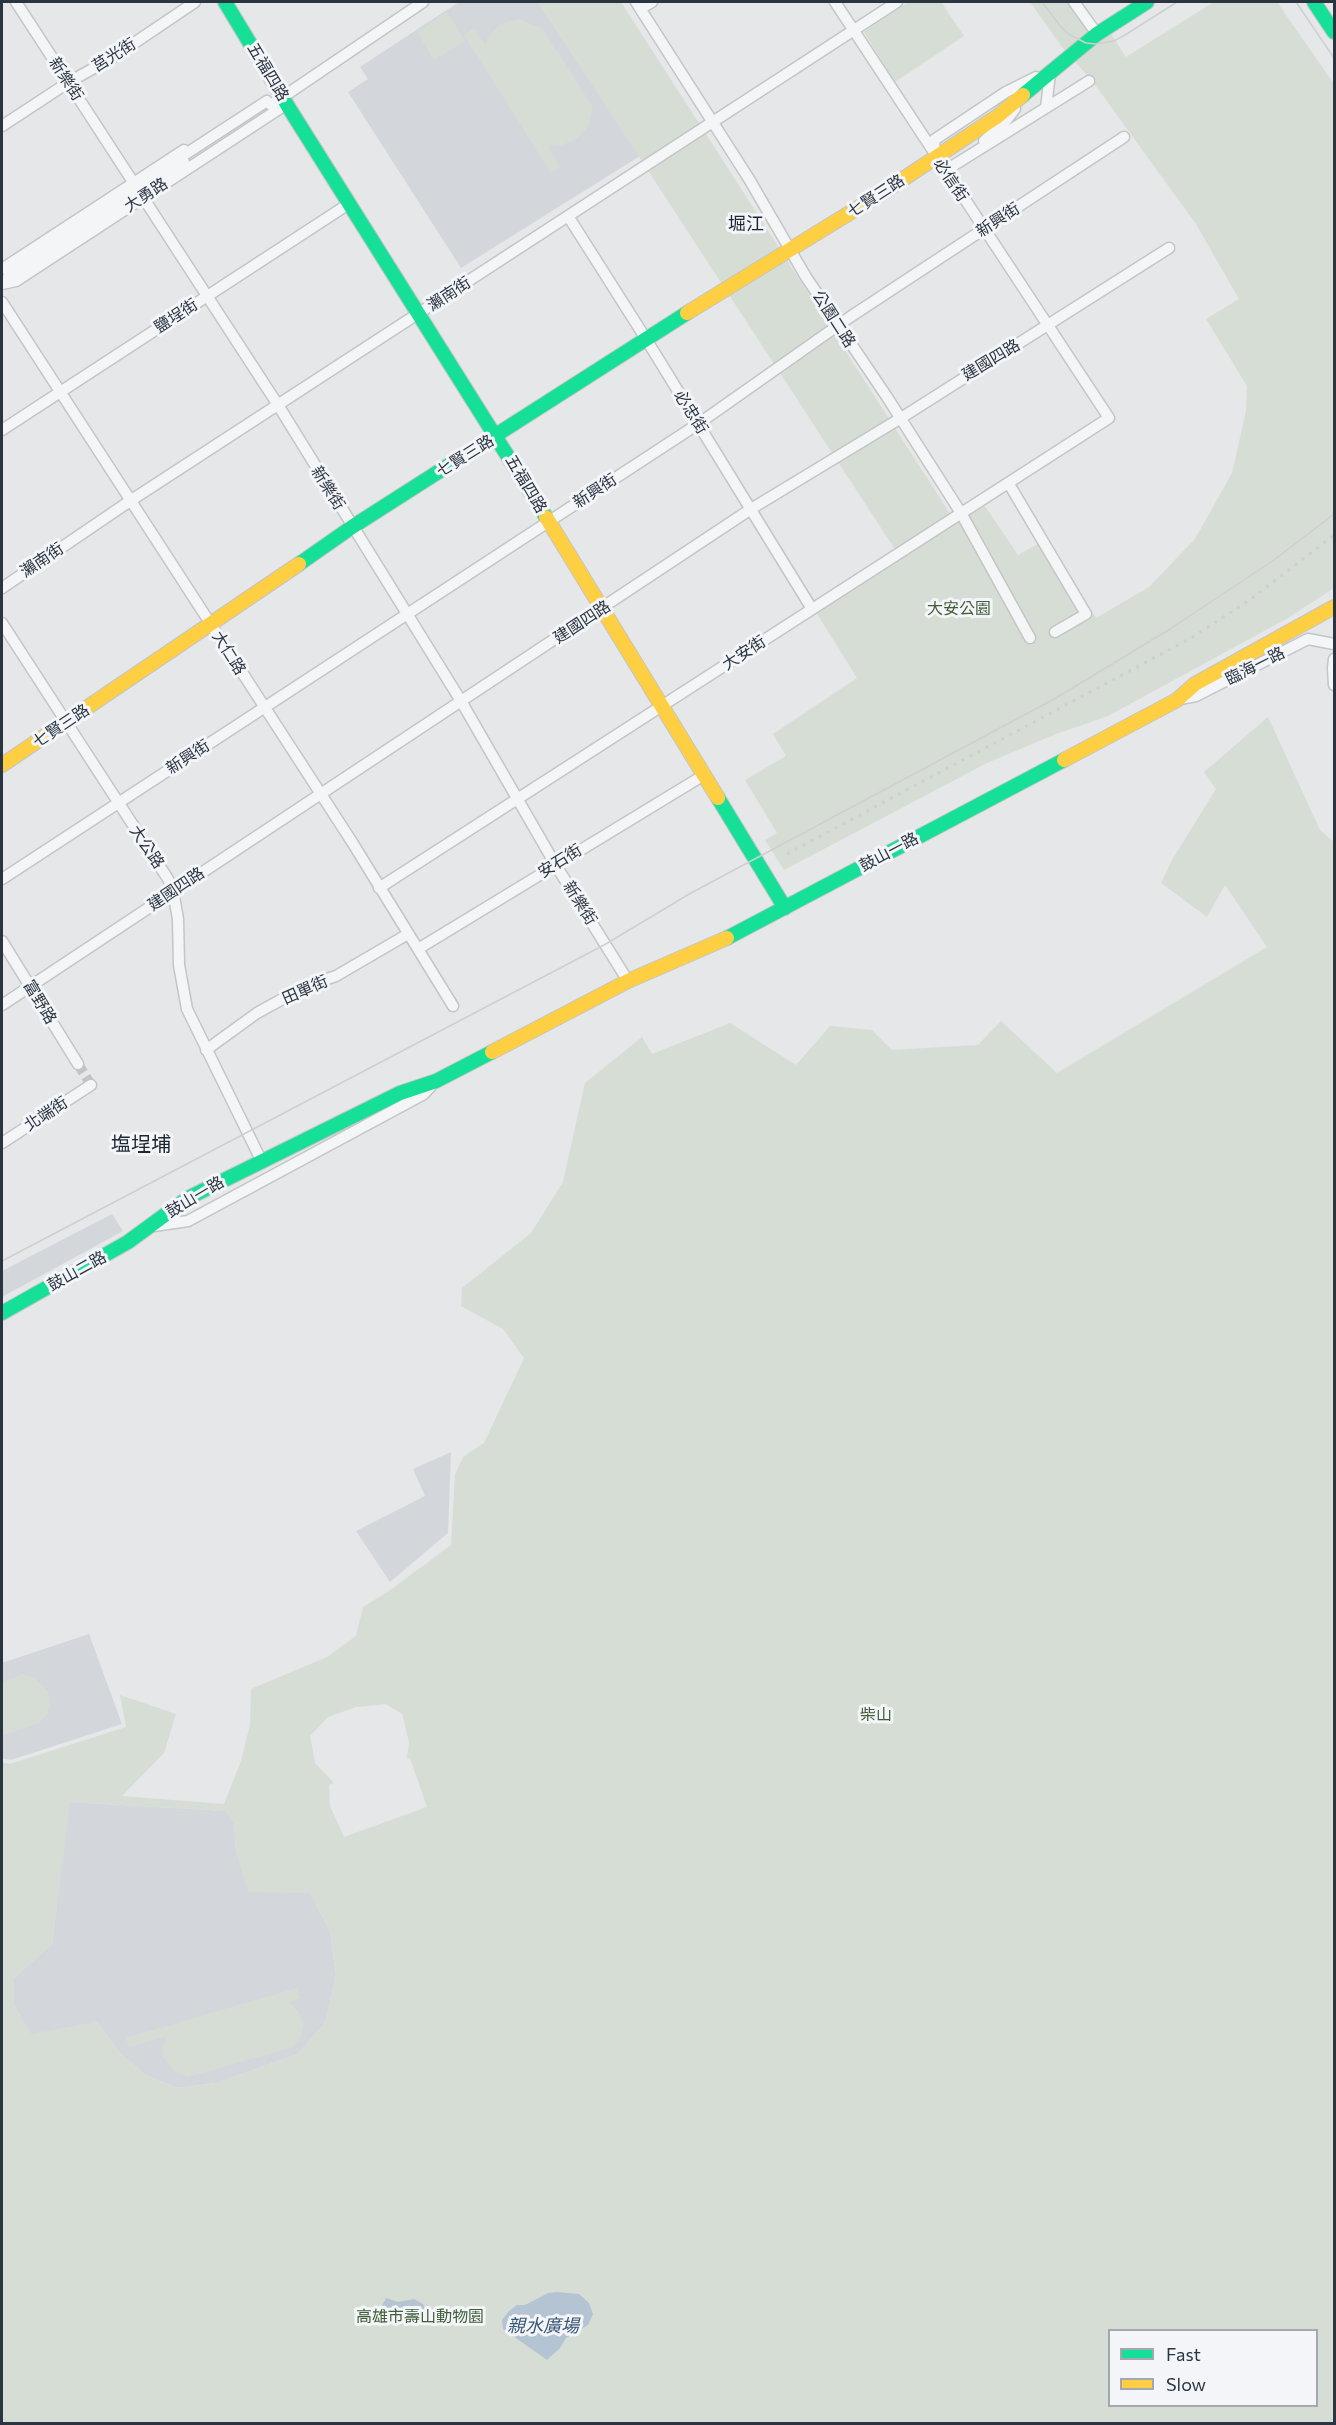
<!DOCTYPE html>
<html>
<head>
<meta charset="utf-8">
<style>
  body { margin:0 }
  #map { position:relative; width:1336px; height:2425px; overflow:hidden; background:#e5e7e9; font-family:Commissioner,sans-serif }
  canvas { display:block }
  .frame { position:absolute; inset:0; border:3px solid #2b3542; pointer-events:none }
  .legend { position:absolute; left:1108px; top:2329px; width:210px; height:78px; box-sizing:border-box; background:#f3f5f8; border:2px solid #a3a8af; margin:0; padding:8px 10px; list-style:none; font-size:18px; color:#2b3542 }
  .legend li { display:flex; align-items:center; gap:12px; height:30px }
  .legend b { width:30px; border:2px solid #a3a8af }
</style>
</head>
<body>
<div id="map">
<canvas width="1336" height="2425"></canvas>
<div class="frame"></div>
<ul class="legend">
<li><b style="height:8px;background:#16e098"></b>Fast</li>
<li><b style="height:8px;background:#ffcf43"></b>Slow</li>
</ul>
</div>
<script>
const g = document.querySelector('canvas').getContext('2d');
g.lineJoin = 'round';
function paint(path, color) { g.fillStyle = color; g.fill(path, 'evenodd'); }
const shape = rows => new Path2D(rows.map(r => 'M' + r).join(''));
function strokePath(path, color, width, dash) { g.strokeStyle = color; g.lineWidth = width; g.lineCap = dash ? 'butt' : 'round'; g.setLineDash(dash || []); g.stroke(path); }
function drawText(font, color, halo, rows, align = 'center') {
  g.font = font + ' Commissioner,"Noto Sans TC",sans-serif'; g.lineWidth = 6; g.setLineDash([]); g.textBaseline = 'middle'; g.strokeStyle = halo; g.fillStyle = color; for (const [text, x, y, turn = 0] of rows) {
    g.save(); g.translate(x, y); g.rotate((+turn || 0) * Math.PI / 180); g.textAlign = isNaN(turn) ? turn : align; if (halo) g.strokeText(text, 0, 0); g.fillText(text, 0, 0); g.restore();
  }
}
paint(shape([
  [459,2,538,2,640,156,461,268,348,92,368,79,360,67],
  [112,1214,123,1231,2,1297,2,1271],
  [451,1452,448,1533,390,1582,356,1531,425,1496,413,1469],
  [89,1634,122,1724,11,1760,2,1758,2,1663],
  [69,1802,226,1811,234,1823,236,1851,310,1893,330,1931,336,1975,325,2023,298,2054,216,2083,178,2088,145,2075,119,2052,97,2022,31,2035,14,2005,14,1978,52,1944]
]), '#d3d7dc');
paint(shape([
  [538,2,621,2,956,523,985,506,1018,555,1045,540,1096,618,1149,587,1195,539,1232,473,1246,411,1247,386,1206,319,1239,299,1196,224,1093,82,1062,47,1030,2,1081,2,1098,26,1104,23,1126,57,1214,2,1277,2,1334,84,1334,588,1288,618,1108,716,1056,734,987,763,784,870,765,840,777,833,745,780,786,756,773,734,857,678,816,612,900,557],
  [907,2,941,2,964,36,895,82,864,32,907,3],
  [447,12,465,41,434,60,417,32],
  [518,19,542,28,593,107,588,127,577,139,562,145,548,146,560,166,551,173,464,35,474,28,485,45,490,34,500,24],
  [1268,717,1320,830,1334,842,1334,2423,2,2423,2,1762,10,1764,126,1727,120,1695,176,1714,164,1753,122,1796,224,1804,241,1761,250,1725,251,1689,327,1657,356,1636,363,1607,389,1591,451,1545,455,1475,463,1457,484,1443,524,1358,503,1329,461,1306,462,1288,531,1233,563,1182,585,1083,642,1037,652,1054,730,1023,796,1065,830,1026,872,1030,892,1050,978,1045,1001,1021,1057,1073,1267,947,1225,885,1207,917,1161,883,1172,860,1216,789,1204,772],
  [386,1704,402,1714,409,1742,407,1759,410,1758,427,1807,344,1837,330,1806,329,1785,334,1783,315,1763,310,1736,328,1717,356,1707],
  [70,1802,226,1811,234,1823,236,1851,248,1892,310,1893,330,1931,336,1975,325,2023,298,2054,216,2083,178,2088,145,2075,119,2052,97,2022,31,2034,14,2005,14,1978,52,1945],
  [1110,2330,1316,2330,1316,2406,1110,2406],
  [23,1674,35,1678,48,1692,50,1702,47,1714,39,1723,2,1736,2,1682],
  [297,1988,300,1998,289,2002,299,2012,304,2024,300,2039,293,2047,188,2077,174,2071,163,2057,162,2048,167,2036,129,2047,126,2038]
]), '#d6ddd5');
paint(shape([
  [557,2292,579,2294,589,2303,593,2314,588,2325,566,2338,560,2348,547,2360,503,2329,502,2320,509,2311,517,2305,525,2305,548,2293],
  [386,2298,398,2302,414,2299,423,2304,427,2314,412,2323,407,2324,398,2320,390,2323,382,2315,382,2306]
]), '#b5c4d3');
strokePath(shape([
  [78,1064,91,1085]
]), '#c0c3c8', 10, [10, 5]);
const street = shape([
  [16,2,278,405,461,701,555,864,628,981],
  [636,2,749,179,806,277,887,397,961,513,1030,638],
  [1074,2,1097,34],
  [641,8,652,2],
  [1046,108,1050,73],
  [2,126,69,82,112,58,195,2],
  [984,141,1005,122,1015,109],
  [935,154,934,140,1006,92,1036,77],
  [941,160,951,167,1089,81],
  [568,216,646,339,812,609],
  [2,269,184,150],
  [8,277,184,162,181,157,267,101,271,105,423,2],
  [2,284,16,281,279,109,283,97],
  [2,302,352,842,453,1006],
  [2,430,350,203],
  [1009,484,1086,614,1055,632],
  [2,588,130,501,897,2],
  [2,623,168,879,173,891,178,919,179,965,187,1009,261,1160],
  [1334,659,1333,668,1334,685],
  [1180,699,1196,696,1308,639,1334,644],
  [2,879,698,424,850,317,1124,137],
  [379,888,1109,418,835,2],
  [2,941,78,1064],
  [418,949,704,775],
  [2,1005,751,509,901,418,1169,248],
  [206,1050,257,1013,306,986,336,976,408,934],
  [2,1143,91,1085],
  [154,1226,188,1221,424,1094,434,1083]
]);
const fast = shape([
  [225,2,289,108,546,517],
  [1314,2,1334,32],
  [1023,95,1097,34,1147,2],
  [299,564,352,527,687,313],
  [718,798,785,908],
  [727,938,1064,760],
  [2,1313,128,1242,188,1198,400,1093,436,1081,492,1052]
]);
const slow = shape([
  [687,313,882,193,998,116,1023,95],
  [546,517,718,798],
  [1064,760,1177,700,1195,684,1334,607],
  [2,765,299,564],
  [492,1052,628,981,727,938]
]);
strokePath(street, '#c3c5c7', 13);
strokePath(fast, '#c3c5c7', 16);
strokePath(slow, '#c3c5c7', 16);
strokePath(street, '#f4f5f6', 10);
strokePath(fast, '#16e098', 14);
strokePath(slow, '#ffcf43', 14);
strokePath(shape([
  [1042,2,1061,27,1070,35,1086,43,1096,44,1114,41,1125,35,1177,2],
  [1296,2,1334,58],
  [2,1261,604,945,691,893,1056,698,1170,629,1274,560,1334,514]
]), '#cecfd1', 1.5);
strokePath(shape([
  [787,854,1193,637,1251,599,1334,535]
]), '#cecfd1', 3, [3, 6]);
drawText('16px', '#2b3542', '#f3f5f8', [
  ["莒光街",114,55,-32],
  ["五福四路",268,72,59],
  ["新樂街",66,79,57],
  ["必信街",951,180,56],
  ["大勇路",146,195,-33],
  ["七賢三路",876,196,-33],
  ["新興街",998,220,-33],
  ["瀨南街",449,294,-33],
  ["鹽埕街",176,316,-33],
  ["公園二路",834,319,57],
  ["建國四路",991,360,-31],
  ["必忠街",691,412,58],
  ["七賢三路",465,456,-32],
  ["五福四路",526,484,59],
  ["新樂街",328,488,58],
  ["新興街",595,491,-33],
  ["瀨南街",42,560,-34],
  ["建國四路",582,622,-33],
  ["大仁路",229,653,58],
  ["大安街",744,653,-33],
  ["臨海一路",1255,666,-27],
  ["七賢三路",61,726,-34],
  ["新興街",188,757,-33],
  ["大公路",147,847,56],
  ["鼓山一路",889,852,-28],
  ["安石街",560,861,-32],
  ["建國四路",176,889,-34],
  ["新樂街",580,903,58],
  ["田單街",305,990,-24],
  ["富野路",40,1002,59],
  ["北端街",46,1114,-33],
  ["鼓山一路",195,1197,-31],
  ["鼓山二路",77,1271,-29]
]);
drawText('16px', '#415e39', '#f3f5f8', [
  ["大安公園",959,609],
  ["柴山",876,1715],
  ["高雄市壽山動物園",420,2317]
]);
drawText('18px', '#1d2633', '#f3f5f8', [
  ["堀江",746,224]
]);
drawText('italic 18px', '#375575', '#f3f5f8', [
  ["親水廣場",543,2326]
]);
drawText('20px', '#1d2633', '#f3f5f8', [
  ["塩埕埔",141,1144]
]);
</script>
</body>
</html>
